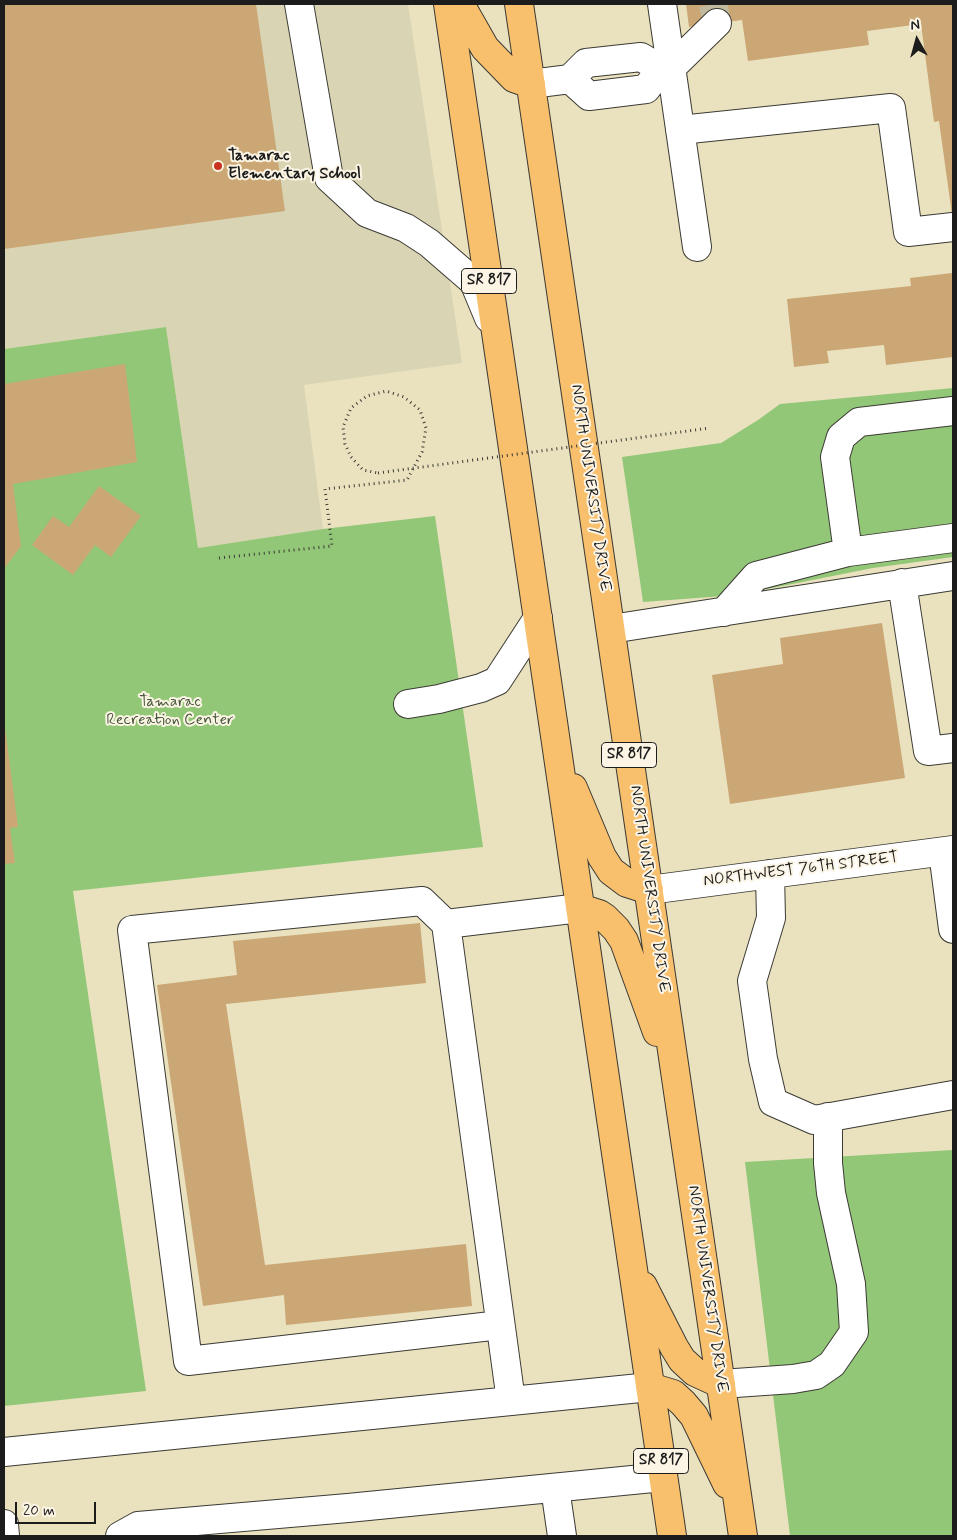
<!DOCTYPE html>
<html>
<head>
<meta charset="utf-8">
<style>
  body { margin:0 }
  #map { position:relative; width:957px; height:1540px; overflow:hidden; background:#eae2bf; font-family:Mynerve,sans-serif }
  canvas { display:block }
  .frame { position:absolute; inset:0; border:5px solid #1c1c1c; pointer-events:none }
  .north { position:absolute; left:892px; top:15px; width:50px; height:50px; -webkit-text-stroke:4px #fcf5e5; paint-order:stroke; rotate:353deg; font-size:14px; font-weight:700; line-height:20px; text-align:center; color:#1c1c1c }
  .north::after { content:''; display:block; margin:auto; width:18px; height:22px; background:#1c1c1c; clip-path:polygon(50% 0,100% 100%,50% 72%,0 100%) }
  .scale { position:absolute; left:15px; top:1502px; width:81px; height:22px; box-sizing:border-box; border:2px solid #1c1c1c; border-top:0; padding-left:6px; font-size:15px; line-height:18px; white-space:nowrap; color:#1c1c1c; -webkit-text-stroke:4px #fcf5e5; paint-order:stroke }
</style>
</head>
<body>
<div id="map">
<canvas width="957" height="1540"></canvas>
<div class="frame"></div>
<div class="north">N</div>
<div class="scale">20 m</div>
</div>
<script>
const g = document.querySelector('canvas').getContext('2d');
g.lineJoin = 'round';
function paint(path, color) { g.fillStyle = color; g.fill(path, 'evenodd'); }
const shape = rows => new Path2D(rows.map(r => 'M' + r).join(''));
function strokePath(path, color, width, dash) { g.strokeStyle = color; g.lineWidth = width; g.lineCap = dash ? 'butt' : 'round'; g.setLineDash(dash || []); g.stroke(path); }
function drawText(font, color, halo, rows, align = 'center') {
  g.font = font + ' Mynerve,sans-serif'; g.lineWidth = 4; g.setLineDash([]); g.textBaseline = 'middle'; g.strokeStyle = halo; g.fillStyle = color; for (const [text, x, y, turn = 0] of rows) {
    g.save(); g.translate(x, y); g.rotate((+turn || 0) * Math.PI / 180); g.textAlign = isNaN(turn) ? turn : align; if (halo) g.strokeText(text, 0, 0); g.fillText(text, 0, 0); g.restore();
  }
}
paint(shape([
  [4,4,408,4,462,363,304,385,323,529,198,548,166,327,4,349]
]), '#d9d4b4');
paint(shape([
  [166,327,198,548,323,529,435,516,483,847,73,891,146,1391,4,1406,4,349],
  [953,388,953,557,873,568,737,595,643,602,622,457,721,443,758,420,780,404],
  [953,1150,953,1536,790,1536,745,1162]
]), '#93c778');
paint(shape([
  [4,4,256,4,285,211,4,249],
  [686,4,953,4,953,215,952,215,939,121,934,122,921,24,867,31,869,45,748,61,742,20,689,27],
  [952,273,953,283,953,357,886,365,884,345,827,351,829,363,794,367,787,299,911,286,910,278],
  [125,364,137,462,13,484,21,546,4,569,4,384],
  [99,486,141,516,111,557,95,545,73,575,32,545,53,516,69,527],
  [882,623,905,778,730,804,712,675,783,664,780,638],
  [4,727,5,727,18,827,10,828,15,863,4,864],
  [420,923,426,983,226,1004,265,1265,466,1244,472,1306,286,1325,284,1295,203,1306,157,985,237,975,233,941]
]), '#cba775');
strokePath(shape([
  [713,4,717,23]
]), '#c1ba9e', 28, [28, 14]);
const minor = shape([
  [299,4,329,178,367,213,406,228,429,243,474,282,489,318],
  [662,4,697,247],
  [570,79,589,96,646,89,661,69],
  [531,84,570,79,586,63,641,57,661,69,671,68,717,23],
  [680,130,891,108,908,232,953,227],
  [848,552,835,457,841,437,859,422,953,411],
  [902,583,928,751,953,748],
  [724,612,756,576,848,552,953,538],
  [611,629,953,576],
  [408,704,439,699,481,688,497,681,538,618],
  [943,852,953,929],
  [770,874,771,918,752,981,763,1059,773,1102,814,1120,953,1095],
  [649,890,953,850],
  [446,924,511,1401],
  [500,1325,188,1361,132,930,422,901,446,924,580,908],
  [721,1384,793,1379,816,1375,832,1364,854,1332,851,1284,831,1193,828,1163,828,1117],
  [4,1452,650,1387],
  [555,1488,562,1536],
  [4,1524,5,1536],
  [120,1536,138,1526,348,1508,663,1477]
]);
const major = shape([
  [448,4,672,1536],
  [460,4,485,48,514,78,531,84],
  [519,4,743,1536],
  [573,788,602,857,611,871,627,883,649,890],
  [580,908,599,914,605,918,616,929,624,941,657,1032],
  [643,1286,674,1347,682,1360,695,1372,721,1384],
  [650,1387,673,1394,683,1403,694,1416,727,1484]
]);
strokePath(minor, '#3b3a34', 30);
strokePath(major, '#3b3a34', 30);
strokePath(shape([
  [219,558,332,546,325,489,407,480,422,452,426,428,420,410,404,397,386,391,367,396,351,408,343,427,345,444,351,457,363,470,378,473]
]), '#3b3a34', 3, [1, 4]);
strokePath(minor, '#fff', 28);
strokePath(major, '#f8bf6c', 28);
strokePath(shape([
  [378,473,710,428]
]), '#3b3a34', 3, [1, 4]);
for (const [x, y, r, color] of [
  [218,166,5,"#c8321e"]
]) { const dot = new Path2D(); dot.arc(x, y, r, 0, 2 * Math.PI); g.fillStyle = color; g.fill(dot); strokePath(dot, '#fcf5e5', 2); }
for (const [x, y, w] of [
  [489,281,55],
  [629,755,55],
  [661,1461,55]
]) { const box = new Path2D(); box.roundRect(x - w / 2, y - 12.5, w, 25, 4); g.fillStyle = '#fcf5e5'; g.fill(box); strokePath(box, '#1c1c1c', 1); }
drawText('bold 15px', '#1c1c1c', null, [
  ["SR 817",489,281],
  ["SR 817",629,755],
  ["SR 817",661,1461]
]);
drawText('bold 16px', '#1c1c1c', '#fcf5e5', [
  ["Tamarac",228,157],
  ["Elementary School",228,175]
], 'left');
drawText('16px', '#1c1c1c', '#fcf5e5', [
  ["NORTH UNIVERSITY DRIVE",590,488,82],
  ["NORTHWEST 76TH STREET",801,870,-7],
  ["NORTH UNIVERSITY DRIVE",649,889,82],
  ["NORTH UNIVERSITY DRIVE",707,1289,82]
]);
drawText('16px', '#46583c', '#fcf5e5', [
  ["Tamarac",170,703],
  ["Recreation Center",170,721]
]);
</script>
</body>
</html>
